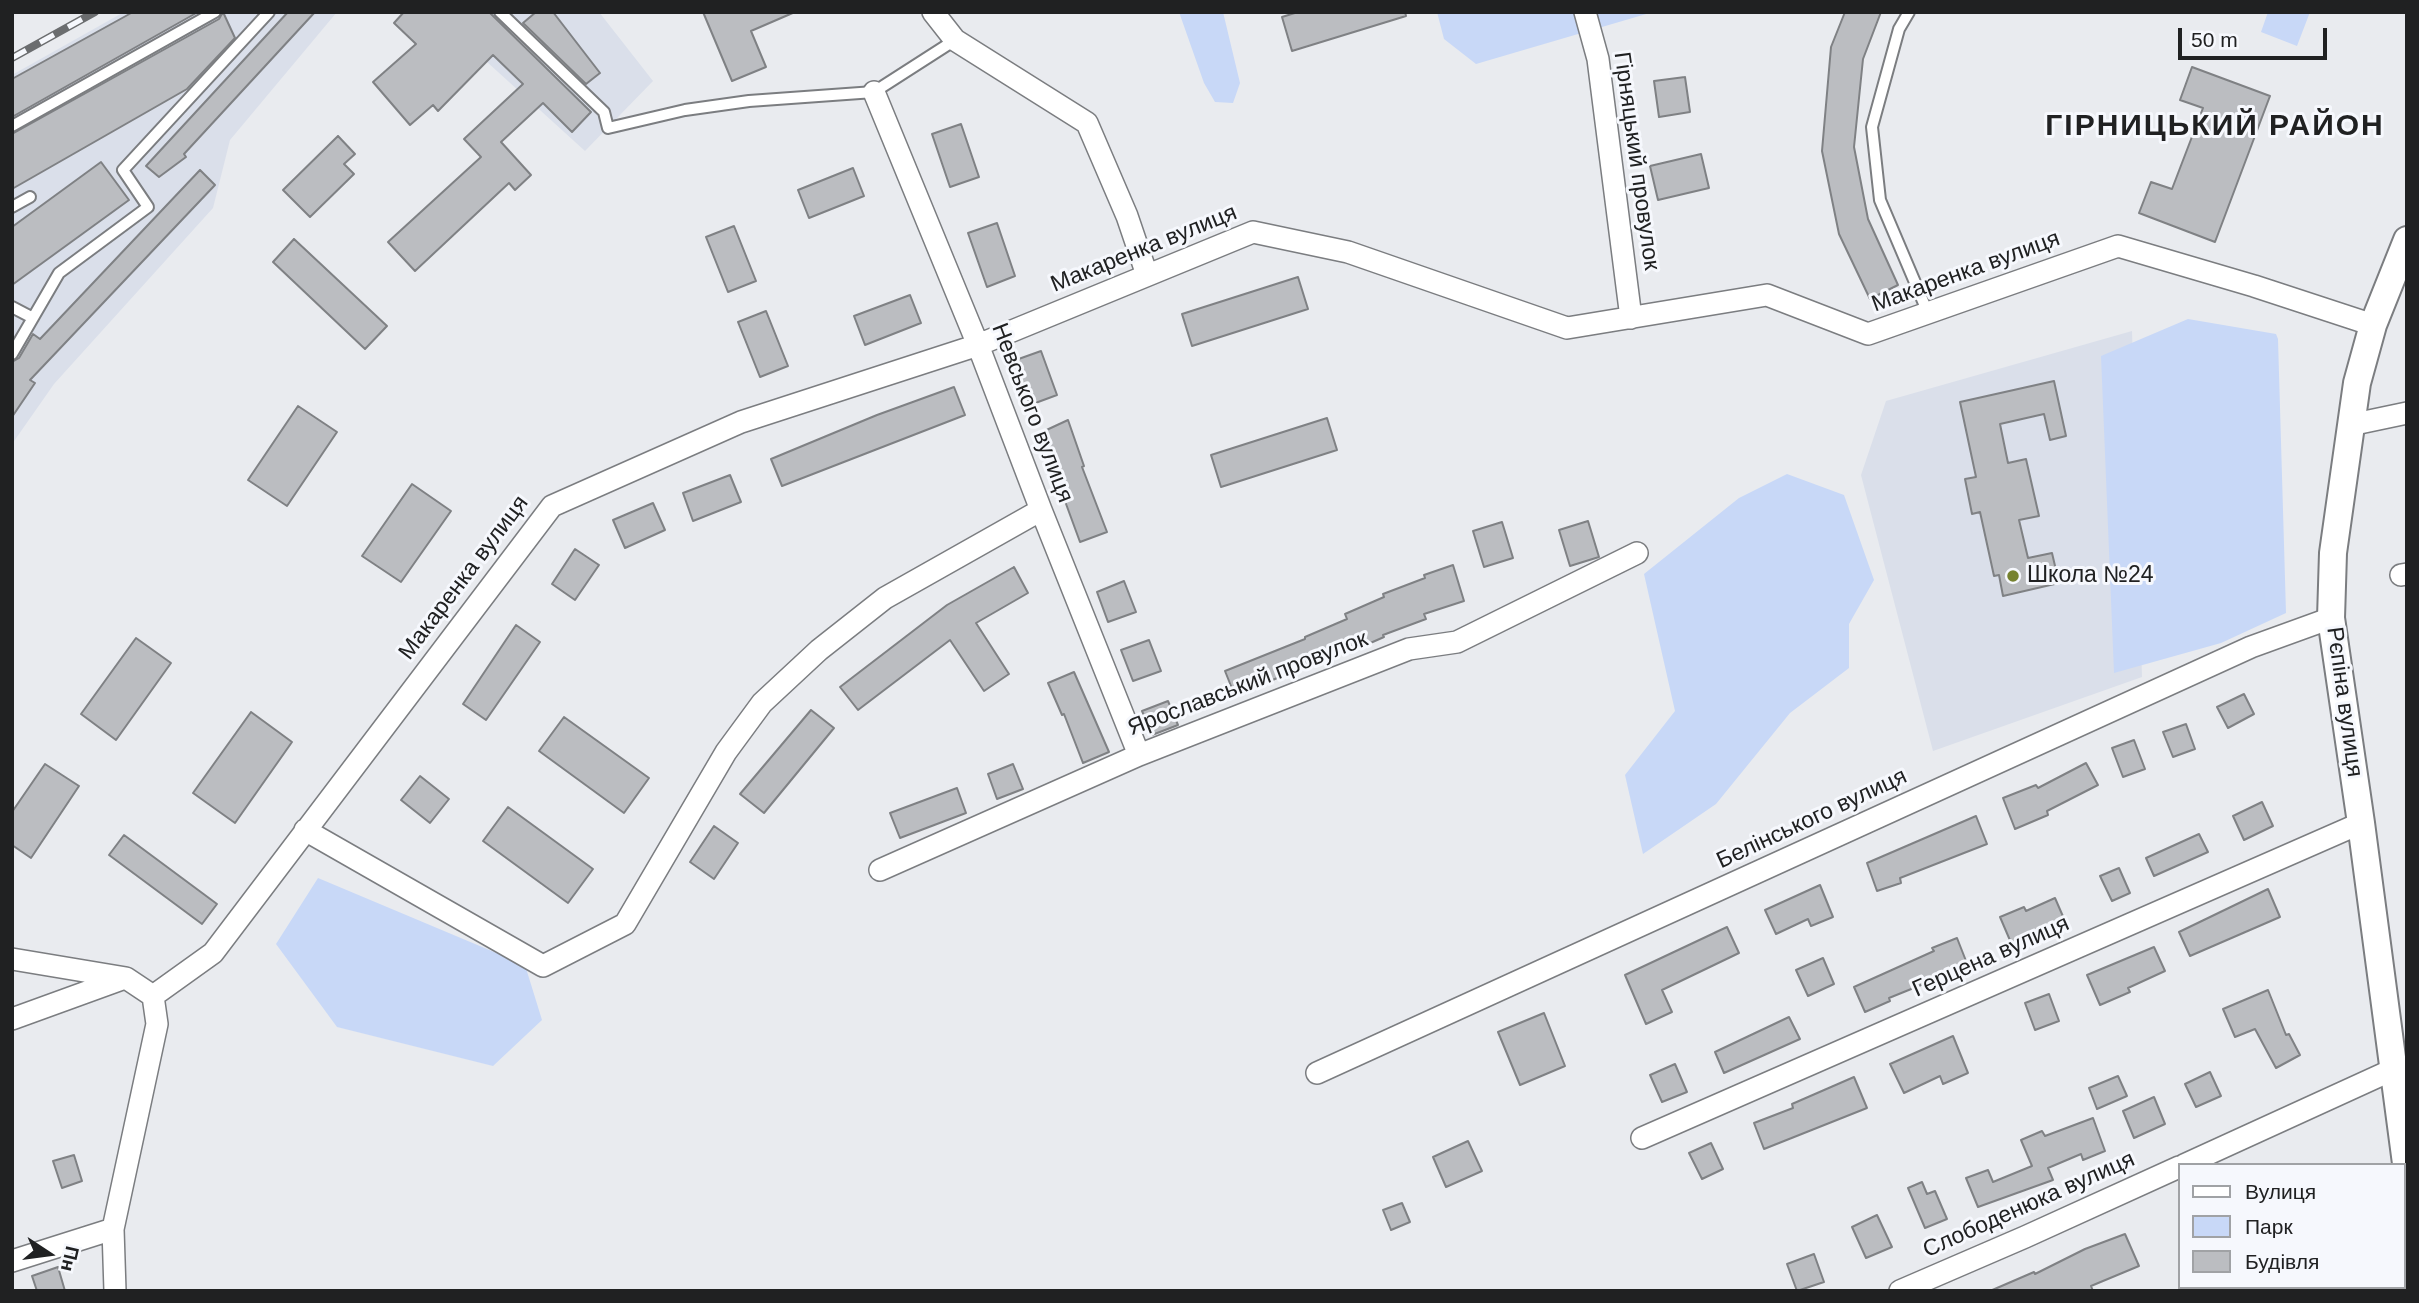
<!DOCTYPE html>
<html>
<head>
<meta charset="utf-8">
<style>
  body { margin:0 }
  #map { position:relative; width:2419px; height:1303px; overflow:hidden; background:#e9ebef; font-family:Arial,sans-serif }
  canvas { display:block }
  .frame { position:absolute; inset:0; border:14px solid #202122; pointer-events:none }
  .legend { position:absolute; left:2178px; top:1163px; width:228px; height:126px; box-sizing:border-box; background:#f6f8fd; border:2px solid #a0a2a5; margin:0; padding:9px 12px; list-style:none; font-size:21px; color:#202122 }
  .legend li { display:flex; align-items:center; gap:14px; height:35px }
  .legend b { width:35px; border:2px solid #a0a2a5 }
  .north { position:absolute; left:14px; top:1219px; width:70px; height:70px; -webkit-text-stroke:5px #f6f8fd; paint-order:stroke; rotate:103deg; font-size:19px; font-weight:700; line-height:28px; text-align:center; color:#202122 }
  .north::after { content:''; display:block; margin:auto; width:24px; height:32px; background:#202122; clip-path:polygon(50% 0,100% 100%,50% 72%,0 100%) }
  .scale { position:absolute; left:2178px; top:28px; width:149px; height:32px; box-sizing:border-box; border:4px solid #202122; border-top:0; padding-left:9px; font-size:21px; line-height:24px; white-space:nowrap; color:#202122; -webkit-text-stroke:5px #f6f8fd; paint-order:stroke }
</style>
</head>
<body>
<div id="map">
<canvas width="2419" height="1303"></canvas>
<div class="frame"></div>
<ul class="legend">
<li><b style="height:9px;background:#fff"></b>Вулиця</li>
<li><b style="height:19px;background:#c8d8f7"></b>Парк</li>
<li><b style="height:19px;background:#bbbdc1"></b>Будівля</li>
</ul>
<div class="north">Пн</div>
<div class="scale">50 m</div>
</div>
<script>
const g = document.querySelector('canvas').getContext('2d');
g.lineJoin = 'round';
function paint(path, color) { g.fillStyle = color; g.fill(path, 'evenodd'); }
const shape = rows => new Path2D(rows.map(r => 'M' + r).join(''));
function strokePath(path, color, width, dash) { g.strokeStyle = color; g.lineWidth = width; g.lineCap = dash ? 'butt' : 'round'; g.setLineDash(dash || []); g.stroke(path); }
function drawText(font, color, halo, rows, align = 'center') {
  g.font = font + ' Arial,sans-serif'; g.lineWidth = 6; g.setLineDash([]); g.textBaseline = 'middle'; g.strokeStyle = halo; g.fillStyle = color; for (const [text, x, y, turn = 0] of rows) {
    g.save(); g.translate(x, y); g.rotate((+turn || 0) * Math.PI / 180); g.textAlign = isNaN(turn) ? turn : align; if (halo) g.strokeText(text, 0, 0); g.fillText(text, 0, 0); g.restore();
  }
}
paint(shape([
  [124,12,337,12,230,140,213,208,54,384,12,444,12,75],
  [432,12,599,12,653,81,585,151],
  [2132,331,2142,677,1933,751,1861,475,1886,401]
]), '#dadfea');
paint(shape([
  [1179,12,1223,12,1240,83,1233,103,1215,102,1204,83],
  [1437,12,1653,12,1476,64,1444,39],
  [2268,12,2310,12,2297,46,2261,32],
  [2188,319,2276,334,2278,339,2286,613,2221,643,2114,673,2101,356],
  [1787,474,1844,495,1874,580,1849,624,1849,668,1790,713,1716,804,1643,854,1625,775,1675,711,1644,574,1739,498],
  [318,878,525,965,542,1020,493,1066,337,1027,276,944]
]), '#c8d8f7');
const building = shape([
  [133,12,198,12,12,117,12,79,133,12],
  [223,12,235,38,187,89,12,189,12,134,219,19,223,12],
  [288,12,315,12,184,154,186,157,159,177,146,166,288,12],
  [404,12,489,12,591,112,572,132,543,103,501,142,531,175,515,190,509,183,415,271,388,242,481,157,464,139,523,84,493,55,438,111,433,105,410,125,373,82,416,44,394,23,404,12],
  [536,12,553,12,600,73,586,84,523,23,536,12],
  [703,12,795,12,751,31,766,67,732,81,703,12],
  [1298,12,1405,12,1406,16,1292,51,1282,17,1298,12],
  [1845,12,1881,12,1863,59,1854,147,1868,219,1898,285,1870,299,1839,234,1822,151,1831,47,1845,12],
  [2192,67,2270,96,2215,242,2139,213,2151,182,2172,189,2203,108,2180,100,2192,67],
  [1685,77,1690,112,1659,117,1654,81,1685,77],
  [961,124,979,177,950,187,932,134,961,124],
  [338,136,355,154,344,164,354,174,310,217,283,190,338,136],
  [1701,154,1709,188,1658,200,1650,166,1701,154],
  [101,162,129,200,12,285,12,227,101,162],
  [853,168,864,196,809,218,798,190,853,168],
  [200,170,215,185,30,380,35,383,12,417,12,362,19,358,33,334,40,339,200,170],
  [997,223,1015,276,987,287,968,233,997,223],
  [734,226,756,281,728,292,706,237,734,226],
  [294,239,387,326,365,349,273,262,294,239],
  [1298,277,1308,309,1192,346,1182,314,1298,277],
  [910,295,921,323,865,345,854,316,910,295],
  [766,311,788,366,760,377,738,322,766,311],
  [1041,351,1057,395,1030,405,1013,361,1041,351],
  [2054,381,2066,436,2050,440,2044,414,2000,424,2008,463,2026,459,2039,516,2019,520,2028,558,2052,553,2059,583,2003,596,1999,575,1994,576,1980,512,1972,514,1965,479,1976,477,1960,402,2054,381],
  [954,387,965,415,782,486,771,459,877,415,954,387],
  [298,406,337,432,287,506,248,480,298,406],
  [1327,418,1337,450,1221,487,1211,455,1327,418],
  [1068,420,1084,466,1082,467,1107,532,1080,542,1040,433,1068,420],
  [730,475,741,502,693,521,683,493,730,475],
  [412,484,451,511,401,582,362,556,412,484],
  [653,503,665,530,625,548,613,520,653,503],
  [1588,521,1599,557,1570,566,1559,530,1588,521],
  [1502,522,1513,558,1484,567,1473,531,1502,522],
  [575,549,599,565,575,600,552,584,575,549],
  [1453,565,1464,601,1424,614,1426,619,1383,635,1384,637,1359,648,1357,644,1235,696,1225,671,1305,639,1305,637,1347,619,1345,614,1384,597,1383,594,1425,578,1424,575,1453,565],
  [1014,567,1028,593,976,623,1009,674,984,691,950,640,858,710,840,687,947,605,1014,567],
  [1124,581,1136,612,1108,622,1097,592,1124,581],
  [516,625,540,642,486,720,463,704,516,625],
  [136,638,171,663,116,740,81,714,136,638],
  [1149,640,1161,671,1133,681,1121,650,1149,640],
  [1074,672,1109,752,1083,763,1064,714,1062,715,1048,683,1074,672],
  [2244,694,2254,714,2228,728,2217,707,2244,694],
  [1168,701,1178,725,1152,735,1142,711,1168,701],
  [811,710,834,728,764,813,740,794,811,710],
  [251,712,292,742,235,823,193,793,251,712],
  [564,717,649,778,624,813,539,751,564,717],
  [2186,724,2195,749,2173,757,2163,732,2186,724],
  [2134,740,2145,769,2123,777,2112,748,2134,740],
  [2086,763,2098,785,2047,811,2048,815,2015,829,2003,798,2036,785,2038,788,2086,763],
  [45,764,79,786,31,858,12,845,12,812,45,764],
  [1013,764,1023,789,997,799,988,774,1013,764],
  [420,776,449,799,430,823,401,800,420,776],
  [957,788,966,813,900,838,890,813,957,788],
  [2262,802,2273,826,2244,840,2233,816,2262,802],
  [508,807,593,869,568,903,483,841,508,807],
  [1976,816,1987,844,1900,878,1901,883,1877,891,1867,863,1976,816],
  [714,826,738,843,714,879,690,862,714,826],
  [2199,834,2208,852,2154,876,2146,858,2199,834],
  [124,835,217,904,202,924,109,855,124,835],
  [2119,868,2130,893,2112,901,2100,876,2119,868],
  [1820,885,1833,917,1811,926,1808,919,1776,934,1765,910,1820,885],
  [2268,889,2280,917,2190,956,2179,932,2268,889],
  [2055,898,2065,921,2012,945,2000,917,2024,907,2026,911,2055,898],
  [1727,927,1739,953,1662,990,1672,1012,1646,1024,1625,975,1727,927],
  [1957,938,1968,966,1889,998,1890,1001,1865,1012,1854,987,1934,951,1932,948,1957,938],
  [2154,947,2165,971,2128,988,2130,992,2100,1005,2087,975,2154,947],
  [1823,958,1834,984,1808,996,1796,970,1823,958],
  [2268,990,2286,1035,2289,1034,2300,1055,2276,1068,2255,1029,2235,1037,2223,1009,2268,990],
  [2049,994,2059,1021,2035,1030,2025,1003,2049,994],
  [1544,1013,1565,1066,1520,1085,1498,1032,1544,1013],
  [1789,1017,1800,1039,1724,1073,1715,1052,1789,1017],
  [1953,1036,1968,1073,1943,1084,1940,1076,1904,1093,1890,1064,1953,1036],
  [1675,1064,1687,1092,1662,1102,1650,1075,1675,1064],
  [2210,1072,2221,1096,2196,1107,2185,1084,2210,1072],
  [2118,1076,2127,1096,2097,1109,2089,1088,2118,1076],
  [1854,1077,1867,1108,1764,1149,1754,1123,1793,1108,1792,1104,1854,1077],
  [2154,1097,2165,1124,2134,1138,2123,1111,2154,1097],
  [2093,1118,2105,1151,2083,1160,2081,1154,2048,1168,2053,1180,1978,1207,1966,1178,1988,1170,1993,1182,2032,1166,2021,1140,2042,1131,2045,1136,2093,1118],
  [1468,1141,1482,1171,1446,1187,1433,1157,1468,1141],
  [1711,1143,1723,1169,1702,1179,1689,1153,1711,1143],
  [74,1155,82,1181,62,1188,53,1161,74,1155],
  [1922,1182,1927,1194,1935,1191,1947,1219,1925,1228,1908,1188,1922,1182],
  [1402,1203,1410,1222,1391,1230,1383,1210,1402,1203],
  [1877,1215,1892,1247,1866,1258,1852,1227,1877,1215],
  [2125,1234,2139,1266,2091,1286,2093,1291,1990,1291,2034,1272,2035,1274,2085,1249,2125,1234],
  [1814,1254,1824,1282,1797,1291,1787,1264,1814,1254],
  [58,1267,65,1291,37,1291,32,1276,58,1267]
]);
paint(building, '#bbbdc1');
strokePath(building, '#7f8184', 2);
const service = shape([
  [500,12,604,112,608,128,685,110,749,101,874,92,955,40],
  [1909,12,1899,29,1872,127,1880,200,1928,313],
  [12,126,215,12],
  [12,207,30,197],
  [12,307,33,318],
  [12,354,59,273,148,207,123,170,269,12]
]);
const minor = shape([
  [933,12,955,40,1087,123,1127,216,1147,275],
  [1585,12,1598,59,1631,318],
  [874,92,978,345,1041,510,1139,755],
  [2350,425,2407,413],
  [2401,575,2407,574],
  [305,830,543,966,625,924,726,752,762,703,819,650,885,598,1041,510],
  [880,870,1139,755,1409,649,1457,642,1637,553],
  [12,959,126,978,153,996,157,1024,113,1229,115,1291],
  [153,996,213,953,552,506,741,422,978,345,1253,232,1348,252,1567,328,1767,295,1868,334,2118,246,2254,286,2373,325],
  [12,1019,125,978],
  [1317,1073,2251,647,2331,618],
  [1642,1138,2361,823],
  [2184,1165,2392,1070],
  [12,1261,113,1229],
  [1900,1291,2025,1237,2179,1167]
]);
const tertiary = shape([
  [2407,240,2373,325,2357,383,2333,553,2331,618,2361,823,2407,1171]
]);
strokePath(service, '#7b7d80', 14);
strokePath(minor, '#7b7d80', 24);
strokePath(tertiary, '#7b7d80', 30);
strokePath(service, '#fff', 10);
strokePath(minor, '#fff', 21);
strokePath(tertiary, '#fff', 26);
const rail = shape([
  [12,58,95,12]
]);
strokePath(rail, '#6b6d6f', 8);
strokePath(rail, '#f6f8fd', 5, [16]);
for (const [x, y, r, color] of [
  [2013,576,7,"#76822f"]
]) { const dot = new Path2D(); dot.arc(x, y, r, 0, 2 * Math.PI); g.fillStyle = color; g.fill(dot); strokePath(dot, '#f6f8fd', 2.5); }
drawText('23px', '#202122', '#f6f8fd', [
  ["Гірняцький провулок",1636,161,82],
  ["Макаренка вулиця",1144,249,-22],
  ["Макаренка вулиця",1966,272,-20],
  ["Невського вулиця",1032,413,69],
  ["Макаренка вулиця",464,578,-53],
  ["Ярославський провулок",1248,684,-21],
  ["Рєпіна вулиця",2344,702,82],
  ["Белінського вулиця",1812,819,-25],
  ["Герцена вулиця",1991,957,-24],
  ["Слободенюка вулиця",2029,1205,-24]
]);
drawText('23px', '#202122', '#f6f8fd', [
  ["Школа №24",2027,576]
], 'left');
g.letterSpacing = '2px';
drawText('bold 30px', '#202122', '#f6f8fd', [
  ["ГІРНИЦЬКИЙ РАЙОН",2215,127]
]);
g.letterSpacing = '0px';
</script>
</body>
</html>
